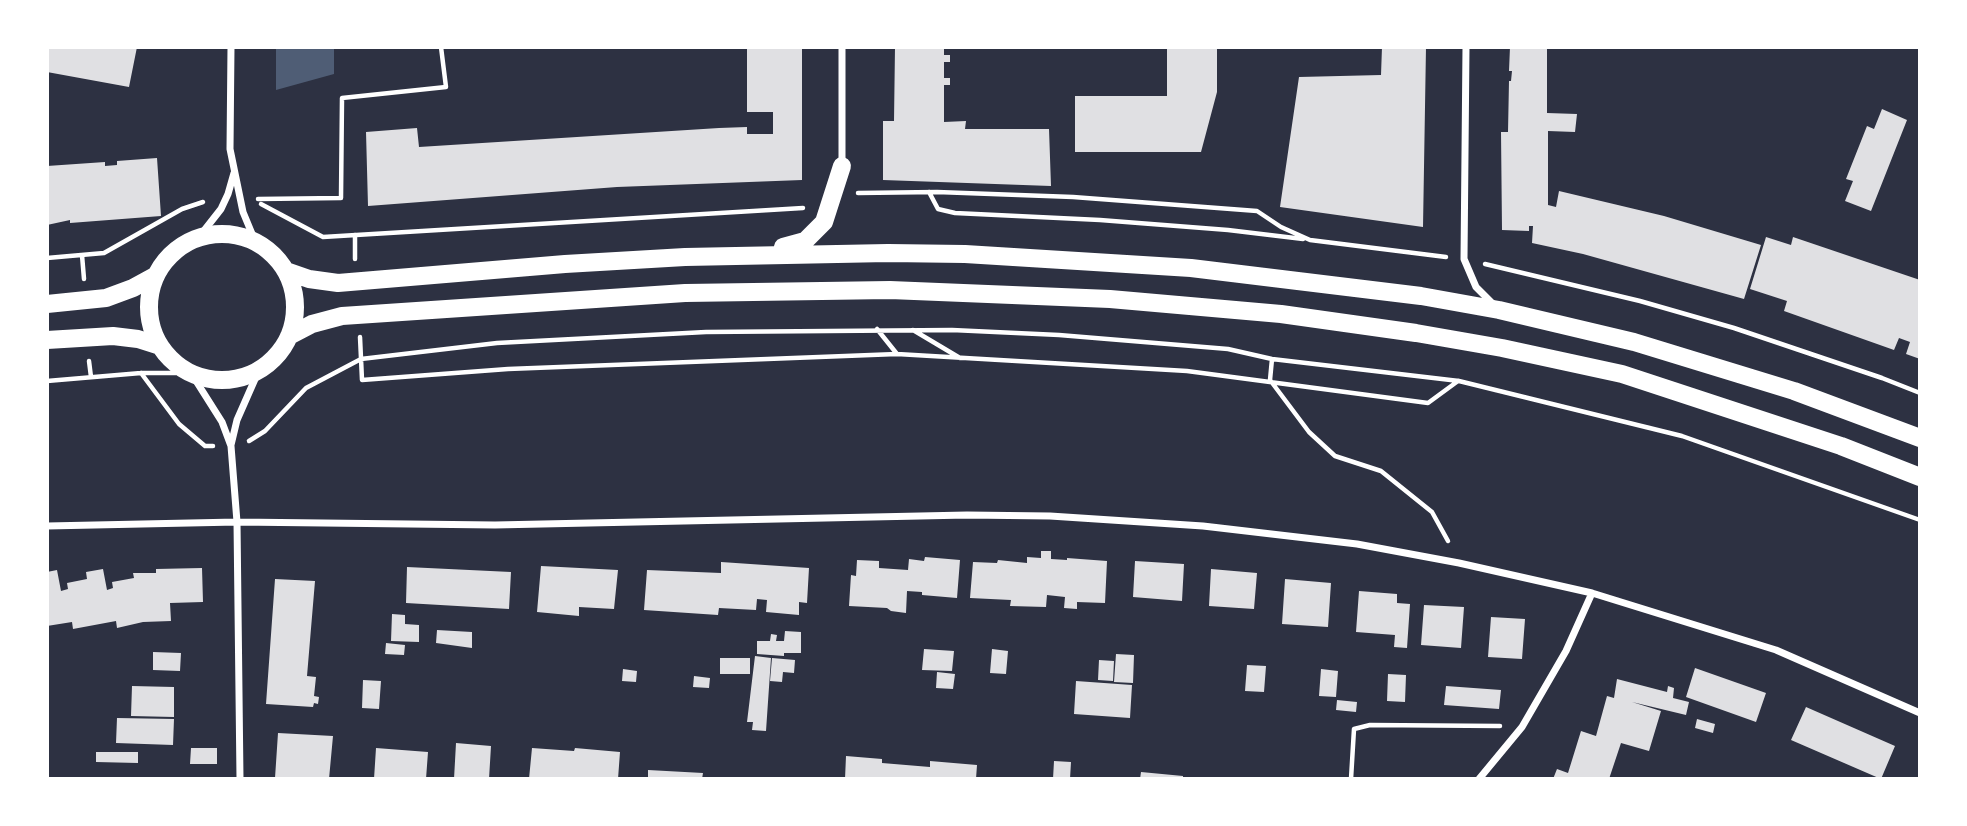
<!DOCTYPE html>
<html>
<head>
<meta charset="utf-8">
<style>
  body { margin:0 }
  #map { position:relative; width:1967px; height:826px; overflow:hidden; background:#2d3142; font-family:Jost,sans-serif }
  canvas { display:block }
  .frame { position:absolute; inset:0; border:49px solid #fff; pointer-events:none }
</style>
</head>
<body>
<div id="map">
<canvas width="1967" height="826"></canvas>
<div class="frame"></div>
</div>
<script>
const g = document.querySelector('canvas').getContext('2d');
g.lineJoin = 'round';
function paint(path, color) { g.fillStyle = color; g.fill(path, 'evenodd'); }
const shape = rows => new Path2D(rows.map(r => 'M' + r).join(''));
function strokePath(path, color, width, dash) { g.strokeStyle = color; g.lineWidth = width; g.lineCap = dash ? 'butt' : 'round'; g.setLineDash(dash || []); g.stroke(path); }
paint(shape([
  [276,47,334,47,334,74,276,90]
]), '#4f5d75');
paint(shape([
  [47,47,137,47,129,87,47,72],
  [747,47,802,47,802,180,617,187,368,206,366,132,417,128,419,147,719,128,747,127,747,134,773,134,773,112,747,112],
  [895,47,944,47,944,55,950,55,950,62,944,62,944,78,950,78,950,85,944,85,944,122,966,121,965,129,1049,129,1051,186,883,180,883,121,894,121],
  [1167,47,1217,47,1217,92,1201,152,1075,152,1075,96,1167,96],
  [1382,47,1426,47,1423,227,1280,207,1299,77,1381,75],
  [1510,47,1547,47,1547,113,1577,114,1575,132,1548,131,1548,205,1556,207,1559,191,1664,216,1761,245,1744,299,1583,254,1532,243,1533,226,1529,226,1529,231,1502,230,1501,132,1508,132,1509,81,1511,81,1512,71,1509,71],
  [1882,109,1907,120,1871,211,1845,201,1853,181,1846,179,1867,126,1874,129],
  [157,158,161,216,70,223,70,220,47,225,47,166,105,162,105,166,117,165,117,161],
  [1766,237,1791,245,1793,237,1920,280,1920,359,1906,354,1910,342,1899,338,1894,350,1784,311,1787,301,1750,289],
  [1041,551,1051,551,1051,559,1067,560,1067,558,1107,561,1105,603,1077,602,1077,609,1064,608,1065,597,1047,595,1046,607,1010,606,1011,600,970,598,973,562,997,563,998,560,1027,563,1027,557,1041,558],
  [925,557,960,560,957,598,922,595,922,592,907,591,906,613,891,611,887,608,849,606,851,575,856,576,857,560,879,561,879,568,908,570,909,559,924,561],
  [1135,561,1184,564,1182,601,1133,597],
  [721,562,809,568,807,603,799,602,799,615,766,612,767,600,757,599,756,610,719,608,718,615,644,610,647,570,721,573],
  [541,566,618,570,614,609,579,607,579,616,537,612],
  [407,567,511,572,509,609,406,603],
  [202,568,203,602,170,603,171,621,143,622,117,628,116,621,73,629,72,622,47,626,47,572,57,570,61,591,68,589,67,583,87,579,86,572,103,569,107,590,113,588,112,582,134,578,133,573,156,573,156,569],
  [1211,569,1257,573,1254,609,1209,606],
  [275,579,315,581,307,676,316,677,314,696,319,697,318,704,314,703,313,707,266,704],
  [1285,579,1331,583,1328,627,1282,624],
  [1359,591,1397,594,1397,603,1410,604,1407,648,1394,647,1395,635,1356,632],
  [1424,605,1464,607,1461,648,1421,645],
  [392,614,405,615,405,624,419,625,419,642,391,641],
  [1491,617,1525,619,1522,659,1488,657],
  [437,630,472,632,472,648,436,643],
  [785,631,801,632,801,653,784,653,784,656,757,654,757,641,770,641,771,634,777,635,776,641,784,641],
  [386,643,405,645,404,655,385,654],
  [924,649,954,651,952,671,922,670],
  [992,649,1008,651,1006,674,990,673],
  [153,652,181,653,180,671,153,670],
  [1116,654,1134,655,1133,683,1114,682],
  [755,656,771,658,766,731,752,730,753,722,747,722],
  [720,658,750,658,750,674,720,674],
  [772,658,795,660,794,673,783,672,782,682,770,681],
  [1099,660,1114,661,1113,681,1098,680],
  [1247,665,1266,666,1264,692,1245,691],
  [1695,668,1766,693,1756,722,1686,697],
  [623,669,637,671,636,682,622,681],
  [1321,669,1338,671,1336,697,1319,696],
  [937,672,955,674,953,689,936,688],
  [1388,674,1406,675,1405,702,1387,701],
  [694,676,710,678,709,688,693,687],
  [1617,679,1667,692,1668,686,1674,688,1673,698,1689,702,1686,715,1632,702,1661,711,1649,751,1621,743,1609,779,1553,779,1557,769,1568,773,1581,731,1596,736,1607,696,1614,698],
  [363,680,381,681,379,709,362,708],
  [1076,681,1132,685,1130,718,1074,714],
  [132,686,174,687,174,717,131,716],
  [1446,686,1501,690,1499,709,1444,705],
  [1337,700,1357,702,1356,712,1336,710],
  [1806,707,1895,746,1881,779,1791,740],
  [117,718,174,719,173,745,116,743],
  [1697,719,1715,724,1713,733,1695,728],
  [278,733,333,736,329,779,275,778],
  [456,743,491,746,489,779,454,779],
  [191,748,217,748,217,764,190,764],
  [376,748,428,752,426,779,374,779],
  [532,748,574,751,575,748,620,752,618,779,529,779],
  [96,752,138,752,138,763,96,762],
  [846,756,882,759,882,763,930,767,930,761,977,765,976,779,845,779],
  [1054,761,1071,762,1070,779,1053,779],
  [648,770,703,773,702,779,648,779],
  [1141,772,1183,776,1183,779,1140,779]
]), '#e0e0e3');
strokePath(shape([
  [929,192,938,209,955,213,1100,220,1228,230,1303,239],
  [858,193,937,192,1073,197,1257,211,1281,227,1310,240,1446,257],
  [258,199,341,198,342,98,446,87,441,47],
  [261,204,323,237,803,208],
  [82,255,84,279],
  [47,258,104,253,182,209,203,202],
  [355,259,355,235],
  [1485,264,1640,301,1734,328,1882,378,1920,393],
  [877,329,897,354,1187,371,1428,403,1458,381],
  [913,330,960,358],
  [360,337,362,380,508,369,897,354],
  [1272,359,1270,380,1309,432,1335,456,1381,471,1432,512,1448,541],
  [89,361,91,377],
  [141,373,179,424,205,446,213,446],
  [47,381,141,373,176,373],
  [249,441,265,431,306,388,361,359,497,343,706,332,952,330,1059,335,1228,349,1272,359,1459,381,1682,436,1920,520],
  [1351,779,1354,729,1370,725,1500,726]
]), '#fff', 4.5);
strokePath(shape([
  [231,47,230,149,243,212,255,241],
  [1466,47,1464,259,1476,287,1494,305],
  [842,166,842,47],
  [199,237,221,209,228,194,234,173],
  [191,373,222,422,231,446,237,522,240,779],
  [231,445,237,420,259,370],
  [47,526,237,522,495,525,967,515,1050,516,1203,526,1357,544,1459,563,1592,593,1776,650,1920,713],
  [1479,779,1522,727,1566,651,1592,593]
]), '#fff', 7);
strokePath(shape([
  '149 307a73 73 0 1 1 146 0a73 73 0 1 1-146 0Z',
  [783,247,805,241,824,222,842,166],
  [286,271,309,279,338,283,565,264,685,257,888,253,965,254,1191,268,1421,296,1499,310,1634,342,1794,391,1920,438],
  [47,304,106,298,133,288,155,276],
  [289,336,312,324,342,316,685,293,890,290,1110,299,1281,314,1416,333,1502,348,1622,374,1841,446,1920,477],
  [47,340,113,336,138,339,160,346]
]), '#fff', 18);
</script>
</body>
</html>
